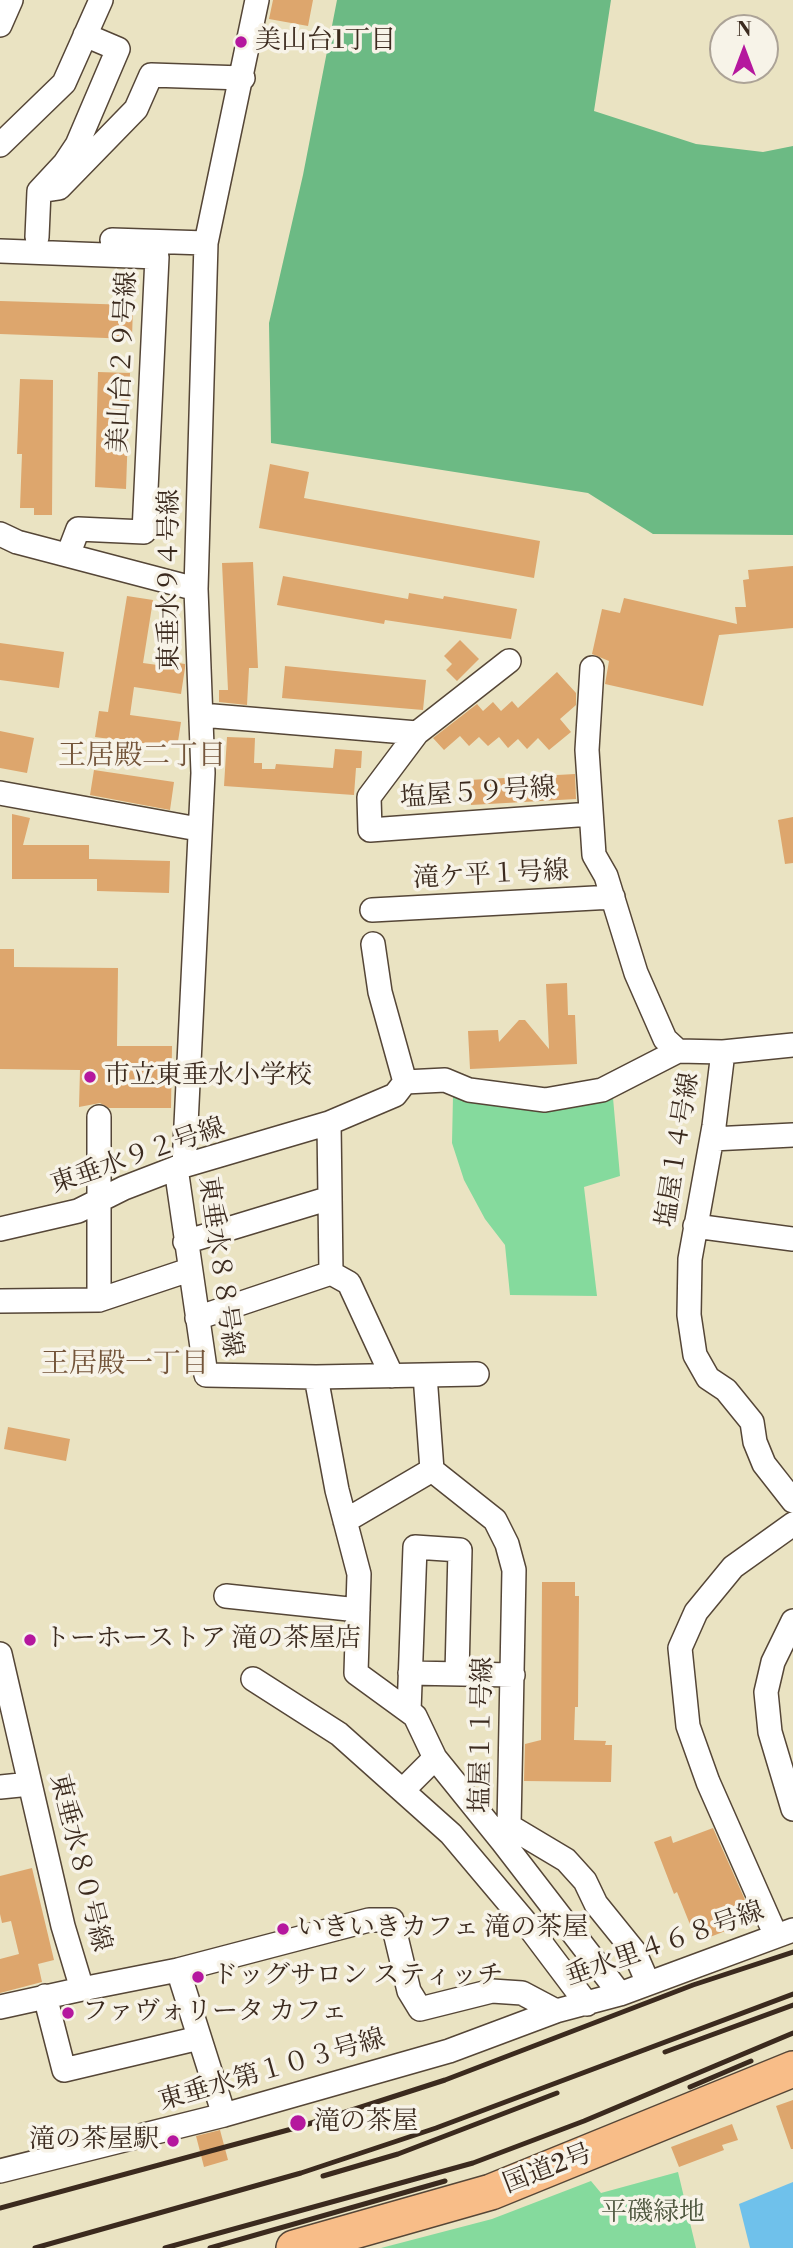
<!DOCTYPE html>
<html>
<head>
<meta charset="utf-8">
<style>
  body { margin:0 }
  #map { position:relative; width:793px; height:2248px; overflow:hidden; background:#eae3c2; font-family:"Libre Bodoni",serif }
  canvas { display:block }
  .north { position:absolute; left:709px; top:14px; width:70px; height:70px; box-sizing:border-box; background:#f7f3e8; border:2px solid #aca397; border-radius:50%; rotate:0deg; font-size:19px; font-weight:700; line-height:28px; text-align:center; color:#3b2a1e }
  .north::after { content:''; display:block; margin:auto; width:24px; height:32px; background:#b5179e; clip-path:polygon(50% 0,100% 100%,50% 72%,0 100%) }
</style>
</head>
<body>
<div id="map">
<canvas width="793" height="2248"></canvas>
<div class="north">N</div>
</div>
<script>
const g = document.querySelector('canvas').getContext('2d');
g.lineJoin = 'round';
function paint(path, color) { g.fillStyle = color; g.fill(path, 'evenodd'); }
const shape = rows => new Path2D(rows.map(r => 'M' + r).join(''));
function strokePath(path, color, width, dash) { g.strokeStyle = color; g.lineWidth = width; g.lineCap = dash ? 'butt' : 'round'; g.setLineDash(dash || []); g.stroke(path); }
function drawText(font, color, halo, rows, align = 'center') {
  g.font = font + ' "Libre Bodoni","Noto Serif JP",serif'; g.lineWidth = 7; g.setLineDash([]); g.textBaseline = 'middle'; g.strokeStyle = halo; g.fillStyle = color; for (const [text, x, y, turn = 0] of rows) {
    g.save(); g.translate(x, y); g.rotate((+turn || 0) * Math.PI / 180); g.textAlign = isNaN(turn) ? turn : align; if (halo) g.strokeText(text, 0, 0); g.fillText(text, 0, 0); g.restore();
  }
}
paint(shape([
  [453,1096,528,1110,563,1109,613,1098,620,1176,584,1187,597,1296,510,1295,505,1245,485,1219,464,1180,452,1143],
  [678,2172,696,2248,381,2248,492,2219,591,2181,601,2193]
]), '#85da9d');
paint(shape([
  [337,0,611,0,594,111,696,144,763,152,793,146,793,535,653,534,588,493,271,443,269,323,303,175]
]), '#6cba84');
paint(shape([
  [793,2182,793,2248,750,2248,739,2204]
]), '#6fc1eb');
paint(shape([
  [273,0,313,0,308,26,269,19],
  [0,301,133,305,132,339,0,334],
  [98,372,130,373,126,489,95,487],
  [20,379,53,380,52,515,34,515,34,508,20,508,22,454,17,454],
  [270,464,309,472,304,498,540,541,534,578,259,528],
  [253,562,258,668,249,668,247,705,219,702,219,690,228,690,222,563],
  [793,566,793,628,719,635,703,706,605,684,609,661,592,654,602,609,620,613,624,598,737,624,735,607,746,607,743,580,749,579,748,570],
  [283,576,408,599,409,593,443,599,444,596,517,609,511,639,385,620,384,624,277,605],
  [127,596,153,600,143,663,172,667,172,662,185,664,185,668,181,694,134,687,130,715,181,722,177,748,95,737,99,711,108,712],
  [460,640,479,659,457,681,446,670,452,664,444,656],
  [0,643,64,652,59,688,0,680],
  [285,666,426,680,423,710,282,698],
  [557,672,576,693,576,705,560,719,571,732,549,750,538,738,527,749,518,739,508,748,499,737,488,746,479,737,469,746,460,736,444,750,433,738,477,704,483,711,493,702,501,711,512,701,518,708],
  [0,731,34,738,27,773,0,768],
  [227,737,255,738,254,763,262,763,262,769,275,769,276,764,333,768,335,749,362,751,361,768,356,768,354,795,224,786],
  [94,770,174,782,170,810,90,795],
  [575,774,576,799,471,805,469,780],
  [12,814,30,818,23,845,89,845,89,859,170,861,169,893,97,891,97,879,12,879],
  [793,817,793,863,785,864,778,820],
  [0,949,14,949,14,967,118,968,117,1046,172,1046,171,1108,109,1108,100,1103,79,1107,80,1070,0,1069],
  [567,983,568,1015,575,1015,577,1064,470,1069,468,1031,498,1030,499,1042,519,1020,525,1020,549,1049,546,984],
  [8,1427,70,1439,66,1461,4,1449],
  [542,1582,575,1582,575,1596,579,1596,578,1707,575,1707,574,1740,606,1741,605,1745,612,1745,611,1782,524,1781,525,1744,541,1740],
  [713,1828,754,1920,697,1942,677,1892,674,1894,654,1842,671,1836,673,1843],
  [32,1868,54,1960,38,1964,42,1982,0,1993,0,1959,19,1954,11,1921,2,1923,0,1914,0,1876],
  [793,2100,793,2149,791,2149,776,2106],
  [732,2124,738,2140,722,2145,724,2150,679,2167,671,2147],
  [220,2130,228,2160,204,2167,196,2136]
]), '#dda66d');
const minor = shape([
  [0,25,11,0],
  [0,145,64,83,101,0],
  [39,191,59,188,136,109,151,75,243,78],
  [37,237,39,191,65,163,77,145,118,49,85,35],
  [112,240,206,243],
  [0,251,157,257,144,532,78,529,68,555],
  [0,534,17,542,196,589],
  [509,661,417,733,369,797,370,830,591,814],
  [592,668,587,750,594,855,606,876,636,973,665,1039,678,1051,723,1052,714,1126,690,1259,689,1315,695,1355,708,1378,726,1390,752,1422,755,1442,764,1464,793,1501],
  [201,715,417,733],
  [0,793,198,829],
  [372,910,613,897],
  [373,944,380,992,405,1082],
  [723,1052,793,1045],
  [405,1082,445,1080,469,1090,545,1100,602,1090,678,1051],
  [329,1123,331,1273,349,1283,392,1376],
  [712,1139,793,1135],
  [184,1166,203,773,196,589,206,243,257,0],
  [176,1168,206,1375,316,1377,477,1374],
  [695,1226,793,1239],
  [0,1229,78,1211,124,1188,176,1168,329,1123,395,1095,405,1082],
  [185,1242,330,1198],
  [99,1300,99,1117],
  [0,1301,99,1300,189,1270],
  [197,1318,331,1273],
  [425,1375,432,1470],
  [316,1377,337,1490,359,1574,356,1673,415,1716,435,1758,502,1841],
  [432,1470,495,1520,507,1544,514,1570,509,1826,502,1841,620,1994],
  [345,1521,432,1470],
  [226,1596,358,1610],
  [793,1621,773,1662,766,1692,770,1732,793,1809],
  [0,1654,63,1926,82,1989,178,1970,369,1920,392,1920,409,1991,420,2009,492,1991,522,1993,556,2011],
  [410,1673,513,1675],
  [253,1679,339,1734,451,1834,526,1923,587,2004],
  [409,1711,415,1547,460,1550,457,1674],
  [0,1787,30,1784],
  [403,1790,435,1758],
  [509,1826,566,1860,585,1881,596,1904,634,1951,648,1983],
  [776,1936,708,1782,688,1726,680,1648,696,1612,733,1567,793,1524],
  [178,1970,224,2115],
  [45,1996,64,2070,199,2038],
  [0,2007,82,1989],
  [0,2171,224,2115,449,2051,556,2011,620,1994,793,1930]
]);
const highway = shape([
  [294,2248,491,2192,793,2069]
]);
strokePath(minor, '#554637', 26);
strokePath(highway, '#554637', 38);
strokePath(minor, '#fff', 23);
strokePath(highway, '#f8bd88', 35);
strokePath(shape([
  [665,2052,793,2005],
  [690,2087,751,2061],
  [323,2176,398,2154,557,2093],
  [0,2208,299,2127,445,2080,693,1985,793,1952],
  [35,2248,301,2173,436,2128,793,1994],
  [165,2248,473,2163,584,2121,793,2033],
  [210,2248,445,2181]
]), '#3b2a1e', 5);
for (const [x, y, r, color] of [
  [241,42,7,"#b5179e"],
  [90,1077,7,"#b5179e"],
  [30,1640,7,"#b5179e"],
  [283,1929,7,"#b5179e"],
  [198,1977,7,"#b5179e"],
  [68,2013,7,"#b5179e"],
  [298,2123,9,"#b5179e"],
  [173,2141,7,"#b5179e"]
]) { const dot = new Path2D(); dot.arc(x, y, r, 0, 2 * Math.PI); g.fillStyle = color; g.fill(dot); strokePath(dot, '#f7f3e8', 2.5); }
drawText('26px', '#3b2a1e', '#f7f3e8', [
  ["美山台1丁目",255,42],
  ["市立東垂水小学校",104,1077],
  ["トーホーストア 滝の茶屋店",44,1640],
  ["いきいきカフェ 滝の茶屋",297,1929],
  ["ドッグサロン スティッチ",212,1977],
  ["ファヴォリータ カフェ",82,2013],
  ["滝の茶屋",314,2123],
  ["滝の茶屋駅",159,2141,"right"]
], 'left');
drawText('26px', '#3b2a1e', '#f7f3e8', [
  ["美山台２９号線",124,362,-87],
  ["東垂水９４号線",171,580,-90],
  ["塩屋５９号線",478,794,-4],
  ["滝ケ平１号線",491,876,-3],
  ["塩屋１４号線",679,1150,-81],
  ["東垂水９２号線",138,1157,-19],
  ["東垂水８８号線",219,1267,82],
  ["塩屋１１号線",483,1735,-89],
  ["東垂水８０号線",79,1863,76],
  ["垂水里４６８号線",665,1945,-19],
  ["東垂水第１０３号線",272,2071,-16],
  ["国道2号",548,2170,-21]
]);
drawText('26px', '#4e563e', '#f7f3e8', [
  ["平磯緑地",653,2214]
]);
drawText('28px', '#74553a', '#f7f3e8', [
  ["王居殿二丁目",142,757],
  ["王居殿一丁目",125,1365]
]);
</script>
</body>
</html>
